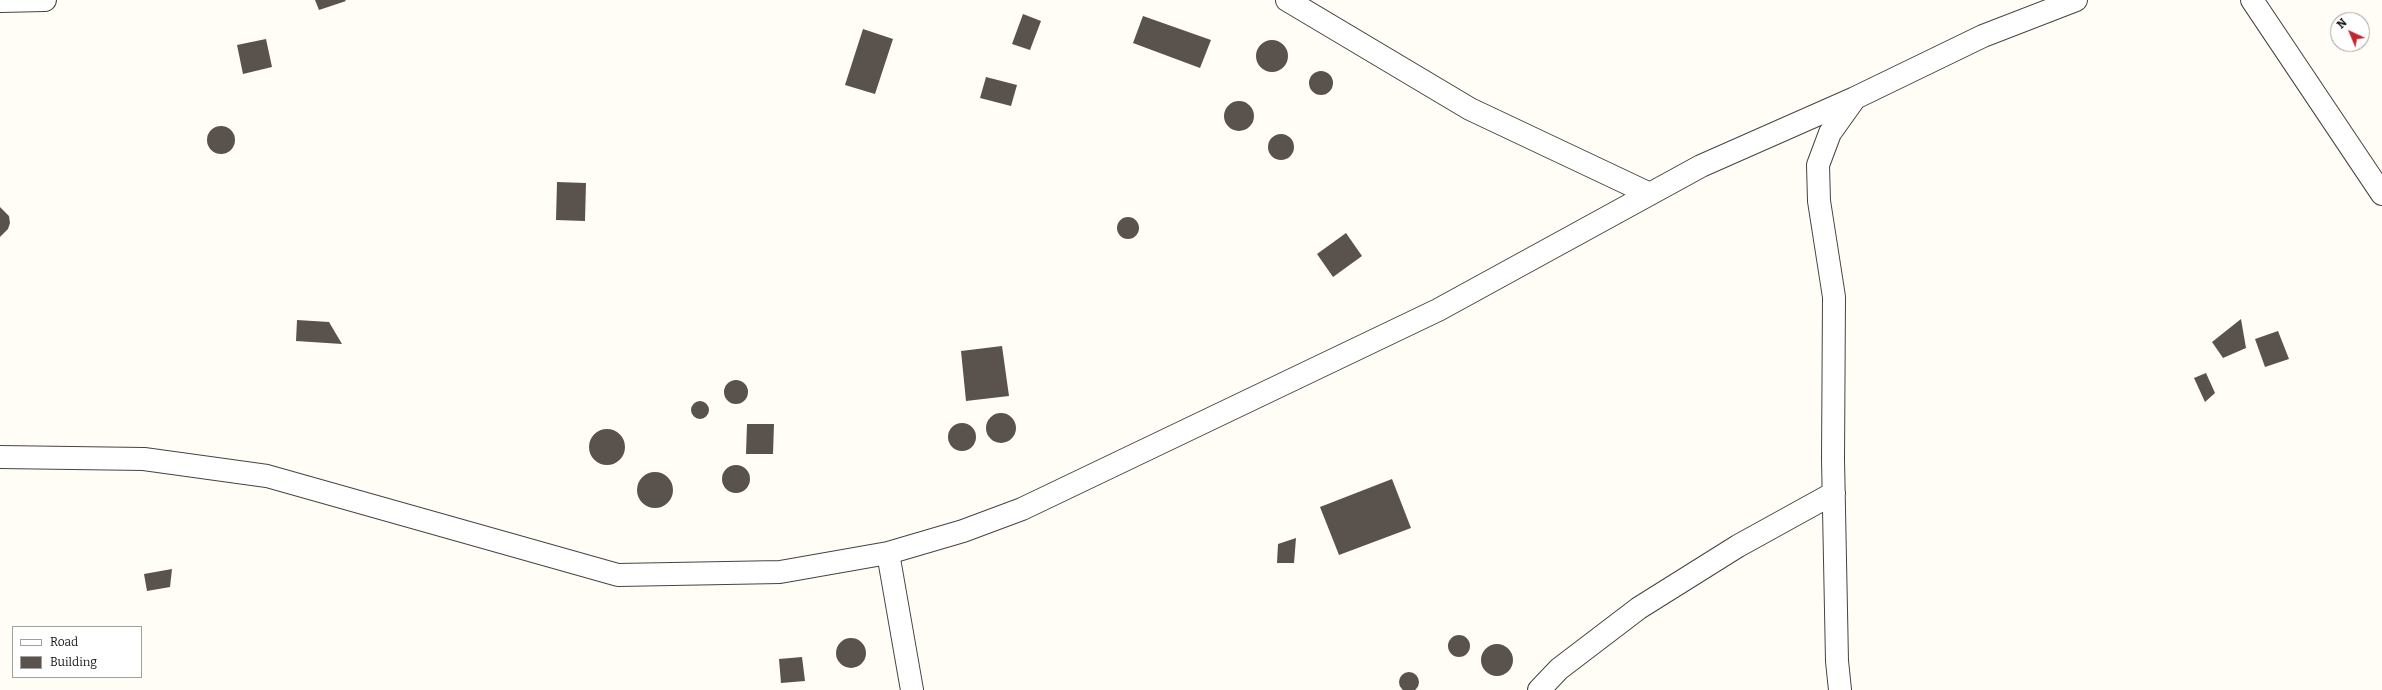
<!DOCTYPE html>
<html>
<head>
<meta charset="utf-8">
<style>
  body { margin:0 }
  #map { position:relative; width:2382px; height:690px; overflow:hidden; background:#fffdf5; font-family:Bitter,serif }
  canvas { display:block }
  .legend { position:absolute; left:12px; top:626px; width:130px; height:52px; box-sizing:border-box; background:#fff; border:1px solid #a0a0a0; margin:0; padding:5px 7px; list-style:none; font-size:12px; color:#111 }
  .legend li { display:flex; align-items:center; gap:8px; height:20px }
  .legend b { width:20px; border:1px solid #a0a0a0 }
  .north { position:absolute; left:2330px; top:12px; width:40px; height:40px; box-sizing:border-box; background:#fff; border:1px solid #a0a0a0; border-radius:50%; rotate:316deg; font-size:11px; font-weight:700; line-height:16px; text-align:center; color:#111 }
  .north::after { content:''; display:block; margin:auto; width:14px; height:18px; background:#c4262e; clip-path:polygon(50% 0,100% 100%,50% 72%,0 100%) }
</style>
</head>
<body>
<div id="map">
<canvas width="2382" height="690"></canvas>
<ul class="legend">
<li><b style="height:5px;background:#fff"></b>Road</li>
<li><b style="height:11px;background:#5a524d"></b>Building</li>
</ul>
<div class="north">N</div>
</div>
<script>
const g = document.querySelector('canvas').getContext('2d');
g.lineJoin = 'round';
function paint(path, color) { g.fillStyle = color; g.fill(path, 'evenodd'); }
const shape = rows => new Path2D(rows.map(r => 'M' + r).join(''));
function strokePath(path, color, width, dash) { g.strokeStyle = color; g.lineWidth = width; g.lineCap = dash ? 'butt' : 'round'; g.setLineDash(dash || []); g.stroke(path); }
paint(shape([
  [315,0,345,0,346,1,319,10],
  [1023,14,1041,21,1030,50,1012,44],
  [1143,16,1211,40,1200,68,1133,43],
  [863,29,893,39,875,94,845,85],
  [266,39,272,67,243,74,237,45],
  '1256 56a16 16 0 1 1 32 0a16 16 0 1 1-32 0Z',
  '1309 83a12 12 0 1 1 24 0a12 12 0 1 1-24 0Z',
  [986,77,1017,85,1011,106,980,98],
  '1224 116a15 15 0 1 1 30 0a15 15 0 1 1-30 0Z',
  '207 140a14 14 0 1 1 28 0a14 14 0 1 1-28 0Z',
  '1268 147a13 13 0 1 1 26 0a13 13 0 1 1-26 0Z',
  [557,182,586,183,585,221,556,220],
  [0,207,9,216,10,223,8,229,0,237],
  '1117 228a11 11 0 1 1 22 0a11 11 0 1 1-22 0Z',
  [1346,233,1362,256,1333,277,1317,254],
  [2241,319,2246,348,2223,358,2212,342],
  [297,320,329,322,342,344,296,341],
  [2278,331,2289,359,2265,367,2255,339],
  [1002,346,1009,396,966,401,961,351],
  [2206,373,2215,393,2205,402,2194,378],
  '724 392a12 12 0 1 1 24 0a12 12 0 1 1-24 0Z',
  '691 410a9 9 0 1 1 18 0a9 9 0 1 1-18 0Z',
  '986 428a15 15 0 1 1 30 0a15 15 0 1 1-30 0Z',
  '948 437a14 14 0 1 1 28 0a14 14 0 1 1-28 0Z',
  [747,424,774,424,773,454,746,454],
  '589 447a18 18 0 1 1 36 0a18 18 0 1 1-36 0Z',
  '722 479a14 14 0 1 1 28 0a14 14 0 1 1-28 0Z',
  '637 490a18 18 0 1 1 36 0a18 18 0 1 1-36 0Z',
  [1392,479,1411,528,1339,555,1320,507],
  [1296,538,1294,563,1277,563,1278,544],
  [172,569,170,587,147,591,144,574],
  '1448 646a11 11 0 1 1 22 0a11 11 0 1 1-22 0Z',
  '836 653a15 15 0 1 1 30 0a15 15 0 1 1-30 0Z',
  '1481 660a16 16 0 1 1 32 0a16 16 0 1 1-32 0Z',
  [802,657,805,681,781,683,779,659],
  '1399 682a10 10 0 1 1 20 0a10 10 0 1 1-20 0Z'
]), '#5a524d');
const street = shape([
  [1287,0,1470,109,1650,194],
  [2252,0,2382,194],
  [0,1,45,0],
  [0,457,144,459,267,476,618,575,780,572,888,553,963,531,1022,509,1438,310,1701,166,1855,98],
  [888,553,912,690],
  [1539,690,1559,669,1639,608,1738,546,1834,493],
  [1840,690,1837,661,1833,459,1834,297,1819,201,1818,165,1830,133,1855,98,1983,36,2076,0]
]);
strokePath(street, '#444', 24);
strokePath(street, '#fff', 22);
</script>
</body>
</html>
